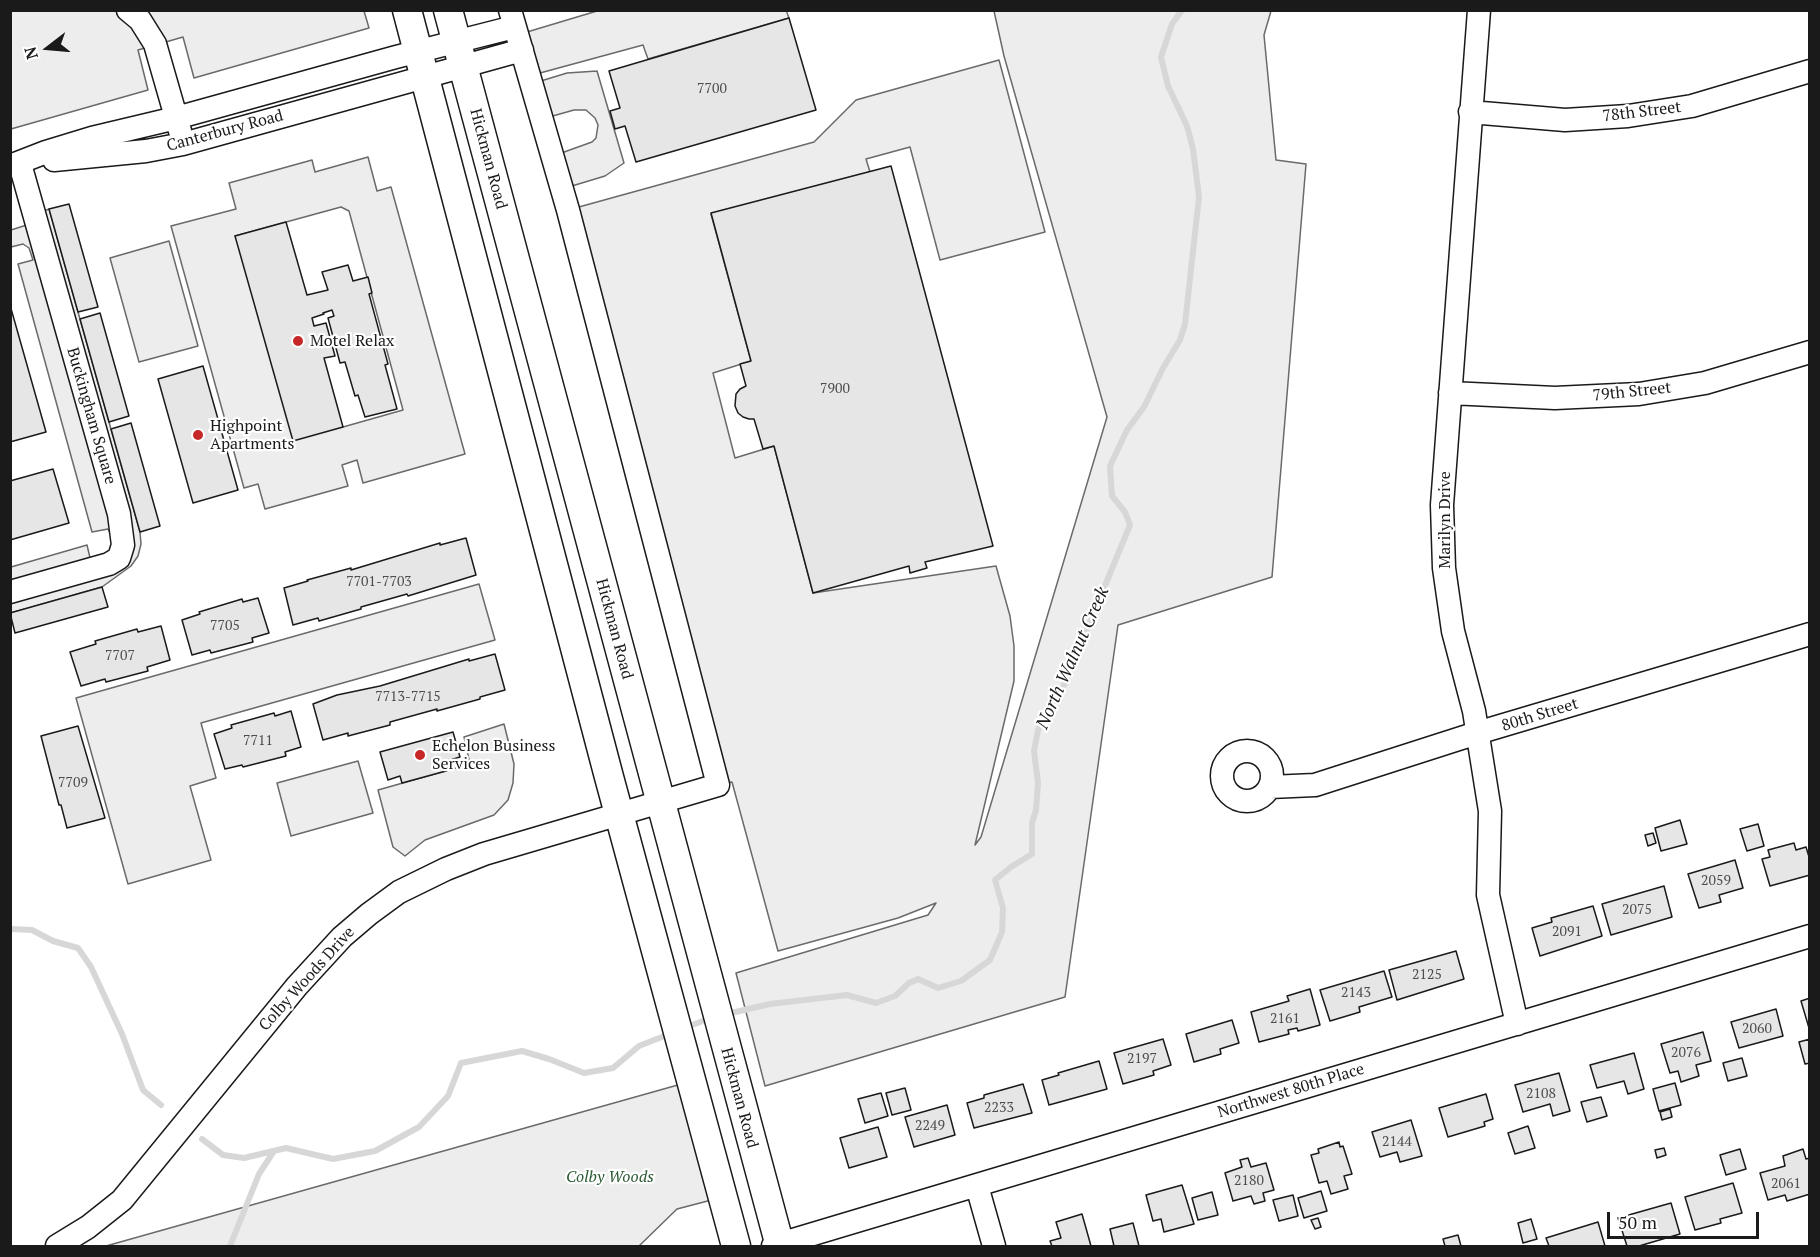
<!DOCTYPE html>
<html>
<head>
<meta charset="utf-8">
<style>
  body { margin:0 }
  #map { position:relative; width:1820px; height:1257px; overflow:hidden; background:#fff; font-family:"PT Serif",serif }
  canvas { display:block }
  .frame { position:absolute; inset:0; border:12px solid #1a1a1a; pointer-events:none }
  .north { position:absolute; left:18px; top:18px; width:60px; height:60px; -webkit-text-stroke:4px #fff; paint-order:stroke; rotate:254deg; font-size:16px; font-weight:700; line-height:24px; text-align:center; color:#1a1a1a }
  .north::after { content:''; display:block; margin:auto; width:21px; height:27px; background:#1a1a1a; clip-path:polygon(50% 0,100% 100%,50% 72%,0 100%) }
  .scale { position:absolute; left:1607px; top:1212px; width:152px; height:27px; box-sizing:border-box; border:3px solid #1a1a1a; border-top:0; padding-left:8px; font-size:18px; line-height:21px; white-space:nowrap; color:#1a1a1a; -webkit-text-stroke:4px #fff; paint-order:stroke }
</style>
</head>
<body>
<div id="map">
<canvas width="1820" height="1257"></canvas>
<div class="frame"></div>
<div class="north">N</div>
<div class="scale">50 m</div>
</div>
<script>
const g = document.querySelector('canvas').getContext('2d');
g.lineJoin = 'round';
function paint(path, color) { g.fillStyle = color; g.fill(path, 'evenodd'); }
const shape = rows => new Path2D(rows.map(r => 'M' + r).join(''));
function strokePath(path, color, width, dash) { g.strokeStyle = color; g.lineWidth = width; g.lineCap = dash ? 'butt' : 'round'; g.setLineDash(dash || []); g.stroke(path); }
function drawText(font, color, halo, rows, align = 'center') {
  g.font = font + ' "PT Serif",serif'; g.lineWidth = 4.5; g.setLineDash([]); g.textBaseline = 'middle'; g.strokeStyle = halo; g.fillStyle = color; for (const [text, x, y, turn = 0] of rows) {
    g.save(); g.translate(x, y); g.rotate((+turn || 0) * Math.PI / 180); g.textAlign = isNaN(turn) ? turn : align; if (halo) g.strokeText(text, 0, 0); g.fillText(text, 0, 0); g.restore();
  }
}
const built = shape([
  [786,10,789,18,648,59,643,45,529,76,517,35,597,11,786,10],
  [11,11,364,11,369,28,194,78,183,37,138,50,148,90,11,129,11,11],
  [994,11,1271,11,1264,35,1276,160,1306,164,1272,577,1118,625,1065,997,765,1086,736,973,928,915,936,903,898,918,778,951,732,782,718,785,568,210,814,142,856,100,999,60,1045,232,940,260,910,147,866,159,870,172,711,214,751,361,713,373,735,458,774,446,813,593,996,566,1010,616,1014,646,1014,681,975,845,981,837,1107,417,1004,56,994,11],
  [597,71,624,163,605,176,562,189,553,156,592,142,596,138,598,125,595,118,586,110,574,110,542,119,531,84,567,73,597,71],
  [368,157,377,191,391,187,465,454,363,483,357,460,342,465,348,486,265,509,258,484,244,488,171,226,236,209,229,183,312,160,315,172,368,157],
  [341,207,349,211,403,410,343,427,235,236,341,207],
  [49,209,140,532,141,544,138,556,131,566,102,587,11,613,11,567,87,545,91,562,102,560,112,548,112,537,108,529,92,532,18,264,33,260,29,248,23,244,11,247,11,230,36,222,34,215,49,209],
  [169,241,198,346,139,362,110,258,169,241],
  [479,584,495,640,201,723,216,778,190,786,211,860,128,884,76,698,479,584],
  [504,724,514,764,513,783,508,800,494,815,425,840,405,856,393,847,378,790,470,764,464,737,504,724],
  [358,761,373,813,291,836,277,783,358,761],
  [692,1081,723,1197,677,1209,639,1246,106,1246,692,1081]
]);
paint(built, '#ededed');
strokePath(built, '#6a6a6a', 1.5);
strokePath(shape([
  [10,929,32,930,53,941,78,948,91,967,122,1034,143,1090,161,1105],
  [727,1014,770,1004,847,995,876,1003,895,996,909,983,918,979,938,988,961,981,990,960,1002,932,1003,908,995,880,1011,867,1032,854,1032,823,1036,810,1038,783,1034,751,1038,730,1042,720,1064,685,1130,525,1125,512,1112,496,1110,466,1127,430,1144,407,1163,368,1180,340,1185,324,1199,197,1193,149,1187,126,1168,86,1161,57,1172,24,1182,10],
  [684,1028,711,1018],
  [202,1139,223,1155,244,1158,286,1148,333,1159,375,1151,419,1127,448,1096,461,1063,522,1051,549,1059,584,1073,613,1068,639,1046,672,1033],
  [230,1246,259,1174,274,1151]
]), '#d7d7d7', 6);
const building = shape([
  [789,18,816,110,636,162,625,126,615,129,610,111,620,108,609,71,789,18],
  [891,166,993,546,925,562,927,568,910,573,909,566,813,593,774,446,763,449,754,419,749,419,743,417,738,413,735,406,736,394,740,389,746,386,740,364,751,361,711,213,891,166],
  [69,204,98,307,78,312,49,209,69,204],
  [286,222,307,295,328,290,322,272,348,265,353,281,368,277,372,293,369,294,388,364,385,365,397,409,365,417,358,395,355,396,345,362,340,363,328,318,334,316,332,310,323,313,324,314,312,318,314,326,326,323,335,356,324,358,343,427,293,441,235,236,286,222],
  [10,305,46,432,10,442,10,305],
  [100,313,129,416,109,422,80,319,100,313],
  [203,366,238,490,193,503,158,379,203,366],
  [131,423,160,526,140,532,111,429,131,423],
  [53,469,69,523,10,540,10,481,53,469],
  [466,538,476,575,408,596,407,594,361,607,361,609,319,621,318,618,293,625,284,588,308,581,307,580,351,568,351,570,440,543,440,545,466,538],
  [102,587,108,607,15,633,10,613,102,587],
  [258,598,269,633,252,638,253,642,211,653,210,650,192,655,182,620,200,614,199,612,242,599,243,602,258,598],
  [161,626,170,660,147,667,148,671,106,682,105,679,81,686,70,652,96,644,95,641,137,629,138,632,161,626],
  [495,654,505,690,480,697,480,699,437,711,437,709,390,722,390,725,348,736,348,733,323,740,313,704,337,695,380,686,469,659,469,661,495,654],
  [291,711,301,747,285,752,286,756,243,767,242,765,225,769,214,734,232,728,231,725,274,713,275,716,291,711],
  [78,726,105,818,67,828,61,805,59,805,41,736,78,726],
  [453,732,460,757,444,762,446,771,402,783,400,776,388,780,380,752,453,732],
  [1680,820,1687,844,1661,851,1655,828,1680,820],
  [1758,824,1764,846,1747,851,1740,829,1758,824],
  [1653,833,1656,843,1648,846,1645,835,1653,833],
  [1794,843,1796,850,1806,847,1810,860,1810,875,1770,886,1762,859,1770,857,1768,850,1794,843],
  [1735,860,1743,888,1719,895,1721,902,1699,908,1688,874,1735,860],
  [1664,886,1672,917,1611,935,1602,904,1664,886],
  [1593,906,1602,936,1540,956,1532,928,1552,922,1551,918,1593,906],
  [1456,951,1464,979,1397,1000,1389,970,1456,951],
  [1384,971,1392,997,1359,1007,1360,1012,1330,1021,1320,990,1384,971],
  [1310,989,1320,1025,1298,1031,1297,1028,1288,1030,1289,1034,1259,1042,1251,1012,1289,1001,1287,996,1310,989],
  [1810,998,1810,1028,1809,1028,1801,1001,1810,998],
  [1776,1009,1783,1036,1739,1048,1731,1022,1776,1009],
  [1232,1020,1239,1043,1220,1049,1221,1054,1194,1062,1186,1034,1232,1020],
  [1703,1032,1711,1061,1696,1065,1699,1076,1681,1082,1678,1071,1670,1073,1661,1044,1703,1032],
  [1163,1039,1171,1065,1153,1071,1154,1075,1123,1084,1114,1053,1163,1039],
  [1810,1039,1810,1063,1805,1064,1799,1042,1810,1039],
  [1634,1053,1644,1089,1628,1094,1624,1081,1597,1088,1590,1065,1634,1053],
  [1742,1058,1747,1076,1728,1081,1723,1063,1742,1058],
  [1099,1061,1107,1089,1049,1105,1042,1080,1059,1075,1058,1073,1099,1061],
  [1559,1073,1570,1111,1553,1116,1550,1104,1523,1112,1515,1085,1559,1073],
  [1675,1083,1681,1105,1659,1111,1653,1089,1675,1083],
  [1023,1084,1032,1113,974,1128,967,1103,984,1098,984,1095,1023,1084],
  [905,1088,911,1110,892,1115,886,1093,905,1088],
  [881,1093,888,1116,865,1123,858,1099,881,1093],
  [1486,1094,1493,1119,1484,1122,1485,1126,1448,1137,1439,1108,1486,1094],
  [1601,1097,1607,1116,1587,1122,1581,1102,1601,1097],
  [947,1105,955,1135,914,1147,905,1117,947,1105],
  [1670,1109,1672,1117,1662,1120,1660,1112,1670,1109],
  [1411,1120,1422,1156,1400,1162,1397,1152,1380,1157,1372,1132,1411,1120],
  [1528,1126,1535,1148,1515,1154,1508,1133,1528,1126],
  [878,1127,887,1157,849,1168,840,1138,878,1127],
  [1339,1142,1340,1147,1343,1146,1352,1174,1344,1176,1348,1189,1331,1194,1327,1181,1319,1183,1311,1155,1319,1153,1318,1149,1339,1142],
  [1664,1148,1666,1155,1657,1158,1655,1150,1664,1148],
  [1740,1149,1746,1169,1726,1175,1720,1155,1740,1149],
  [1803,1149,1806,1159,1810,1158,1810,1194,1787,1201,1785,1195,1768,1200,1760,1173,1785,1166,1783,1156,1803,1149],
  [1248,1158,1251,1167,1266,1163,1274,1190,1263,1193,1265,1201,1254,1204,1251,1196,1233,1201,1225,1173,1242,1167,1240,1160,1248,1158],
  [1733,1183,1742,1213,1720,1219,1721,1223,1695,1230,1685,1197,1733,1183],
  [1182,1185,1194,1224,1164,1232,1161,1219,1153,1221,1146,1195,1182,1185],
  [1321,1191,1327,1211,1304,1218,1298,1198,1321,1191],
  [1212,1192,1218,1215,1198,1220,1192,1198,1212,1192],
  [1293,1195,1298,1216,1279,1221,1273,1200,1293,1195],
  [1671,1203,1680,1234,1639,1246,1627,1246,1618,1218,1671,1203],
  [1082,1214,1091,1246,1052,1246,1050,1241,1061,1238,1056,1222,1082,1214],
  [1318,1218,1321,1227,1315,1229,1311,1220,1318,1218],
  [1531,1219,1537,1239,1523,1243,1518,1223,1531,1219],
  [1598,1222,1605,1246,1549,1246,1546,1238,1598,1222],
  [1133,1223,1139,1246,1114,1246,1110,1229,1133,1223],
  [1458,1235,1461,1246,1445,1246,1443,1239,1458,1235]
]);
paint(building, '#e6e6e6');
strokePath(building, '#1a1a1a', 1.5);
const minor = shape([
  [128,10,140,20,155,44,180,131],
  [1479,10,1442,505,1444,568,1453,631,1474,711,1490,811,1488,895,1517,1024],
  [1470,112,1565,120,1628,116,1692,106,1810,71],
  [54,160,146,151,183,144,522,50],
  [10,166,46,152,92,138,176,118,396,57,514,27],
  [1450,393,1555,398,1639,394,1705,383,1810,352],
  [10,592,109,564,119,558,123,545,119,514,20,164],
  '1222 776a25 25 0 1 1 50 0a25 25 0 1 1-50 0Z',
  [1270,787,1315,785,1477,733,1810,634],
  [977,1186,994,1246],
  [57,1246,88,1227,122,1200,297,986,342,937,369,914,399,892,446,869,484,854,718,785,568,210,510,10],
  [773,1246,1810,936]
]);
const major = shape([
  [407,10,609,777,736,1246],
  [448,10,780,1246]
]);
strokePath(minor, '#1a1a1a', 25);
strokePath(major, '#1a1a1a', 31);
strokePath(minor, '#fff', 22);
strokePath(major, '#fff', 28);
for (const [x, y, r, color] of [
  [298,341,6,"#c62828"],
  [198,435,6,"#c62828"],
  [420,755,6,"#c62828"]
]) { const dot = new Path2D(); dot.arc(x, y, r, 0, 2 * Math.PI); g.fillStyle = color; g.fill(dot); strokePath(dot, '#fff', 2); }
drawText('14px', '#4d4d4d', null, [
  ["7700",712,89],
  ["7900",835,389],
  ["7701-7703",379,582],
  ["7705",225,626],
  ["7707",120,656],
  ["7713-7715",408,697],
  ["7711",258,741],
  ["7709",73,783],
  ["2059",1716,881],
  ["2075",1637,910],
  ["2091",1567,932],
  ["2125",1427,975],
  ["2143",1356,993],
  ["2161",1285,1019],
  ["2060",1757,1029],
  ["2076",1686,1053],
  ["2197",1142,1059],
  ["2108",1541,1094],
  ["2233",999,1108],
  ["2249",930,1126],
  ["2144",1397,1142],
  ["2180",1249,1181],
  ["2061",1786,1184]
]);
drawText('16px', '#1a1a1a', '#fff', [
  ["78th Street",1642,112,-7],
  ["Canterbury Road",225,131,-15],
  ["Hickman Road",488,159,75],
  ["79th Street",1632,392,-6],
  ["Buckingham Square",91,416,74],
  ["Marilyn Drive",1445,520,-90],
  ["Hickman Road",614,629,75],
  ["80th Street",1540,715,-17],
  ["Colby Woods Drive",307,979,-48],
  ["Northwest 80th Place",1291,1091,-17],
  ["Hickman Road",739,1098,75]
]);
drawText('16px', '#1a1a1a', '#fff', [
  ["Motel Relax",310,341],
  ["Highpoint",210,426],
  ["Apartments",210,444],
  ["Echelon Business",432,746],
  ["Services",432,764]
], 'left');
drawText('italic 16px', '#2b5a34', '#fff', [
  ["Colby Woods",610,1177]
]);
drawText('italic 18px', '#1a1a1a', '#fff', [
  ["North Walnut Creek",1073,658,-66]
]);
</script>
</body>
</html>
